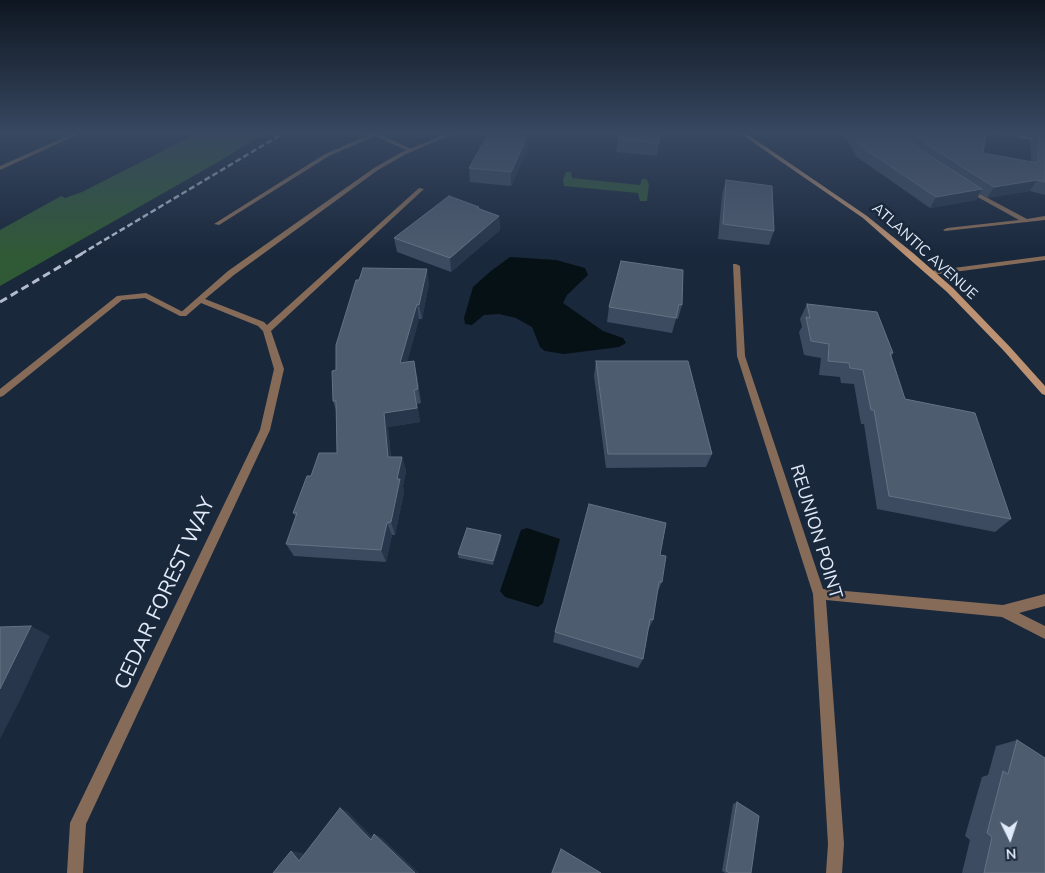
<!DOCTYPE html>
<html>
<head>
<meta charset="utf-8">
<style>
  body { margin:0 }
  #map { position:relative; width:1045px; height:873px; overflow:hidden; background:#1a283c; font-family:"Nunito Sans",sans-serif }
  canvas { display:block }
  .north { position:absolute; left:985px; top:813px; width:50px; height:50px; -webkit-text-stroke:4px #1a283c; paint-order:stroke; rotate:176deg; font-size:14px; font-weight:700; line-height:20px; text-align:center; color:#e1eaf8 }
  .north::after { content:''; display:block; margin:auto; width:18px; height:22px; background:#e1eaf8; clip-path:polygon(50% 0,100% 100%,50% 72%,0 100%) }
</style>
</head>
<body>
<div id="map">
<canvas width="1045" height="873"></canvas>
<div class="north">N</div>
</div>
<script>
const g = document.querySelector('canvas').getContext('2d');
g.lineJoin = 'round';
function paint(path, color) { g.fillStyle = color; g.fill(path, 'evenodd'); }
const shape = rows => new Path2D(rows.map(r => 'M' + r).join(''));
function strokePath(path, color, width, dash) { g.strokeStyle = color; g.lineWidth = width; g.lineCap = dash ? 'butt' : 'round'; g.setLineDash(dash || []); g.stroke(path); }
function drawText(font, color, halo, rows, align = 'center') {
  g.font = font + ' "Nunito Sans",sans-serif'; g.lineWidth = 5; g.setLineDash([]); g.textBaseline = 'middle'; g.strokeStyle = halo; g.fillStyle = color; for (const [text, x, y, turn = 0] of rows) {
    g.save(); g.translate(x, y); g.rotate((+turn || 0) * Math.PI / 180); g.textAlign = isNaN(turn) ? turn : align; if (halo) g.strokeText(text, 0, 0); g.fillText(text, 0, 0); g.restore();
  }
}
paint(shape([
  [196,134,263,134,218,162,0,286,0,230,61,196,65,198,82,192],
  [566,172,571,172,572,178,640,185,642,179,646,179,649,184,647,201,640,201,638,193,564,186,563,180]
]), '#305935');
paint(shape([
  [510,257,556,260,585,268,588,275,567,295,563,303,603,331,623,338,626,343,619,347,564,354,545,351,540,347,532,327,516,318,499,314,484,315,472,325,465,324,464,318,473,287,491,271],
  [527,528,560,539,543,603,538,607,505,597,500,591,521,530]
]), '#051115');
paint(shape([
  [371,134,379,134,413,150,408,151,375,136,329,156,219,225,214,224,325,154,371,134],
  [146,293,187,314,186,316,180,316,145,298,122,300,3,396,0,397,0,389,117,296,146,293]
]), '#866c58');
paint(shape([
  [72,134,79,134,0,170,0,166,72,134],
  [446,134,453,134,406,154,378,170,234,275,205,299,264,322,267,325,419,188,424,189,271,331,284,369,270,430,86,824,83,873,67,873,70,823,260,430,274,369,263,331,258,326,201,303,186,316,180,316,179,314,228,271,374,168,402,152,446,134],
  [1000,134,1011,134,1045,139,1045,143,1000,134],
  [967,187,1027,219,1045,216,1045,220,945,231,943,230,947,228,1019,220,965,190,965,188,967,187],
  [733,264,736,264,740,266,745,356,823,589,1003,605,1045,594,1045,606,1019,613,1045,626,1045,639,1002,617,826,600,844,844,842,873,826,873,828,844,813,594,737,356,733,264]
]), '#866c58');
paint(shape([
  [1045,256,1045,260,931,275,927,273,931,271,1045,256]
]), '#866c58');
paint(shape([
  [741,134,747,134,867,216,913,253,953,288,1010,347,1045,386,1045,395,1042,394,1004,351,947,292,907,257,863,218,741,134]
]), '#bc9272');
strokePath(shape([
  [81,254,282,134]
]), '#b2bccc', 2.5, [6, 3]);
strokePath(shape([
  [0,302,83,253]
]), '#b2bccc', 3, [8, 4.5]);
paint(shape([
  [843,134,986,134,983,153,1031,162,1031,142,1036,136,1031,135,1032,134,1045,134,1045,195,1030,191,987,198,980,193,976,200,930,208,857,157],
  [527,137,527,150,511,186,470,182,469,168],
  [618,139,659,143,657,156,616,152],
  [726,180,774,231,769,245,718,239,722,194],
  [479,209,499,216,500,230,451,272,397,252,394,238],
  [621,261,682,305,678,319,676,319,672,333,607,322,609,307],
  [429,283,422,319,419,319,407,362,417,375,421,403,417,404,420,422,388,427,391,457,402,457,406,471,403,486,404,492,395,535,392,535,386,562,294,556,286,544,296,517,293,513,311,476,337,453,336,410,333,401,336,370],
  [807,304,893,353,891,357,905,399,1011,519,995,532,877,509,864,424,861,424,854,384,841,383,840,377,819,375,821,358,804,355,799,332,802,327,800,319],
  [596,361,712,454,706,467,606,468,594,376],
  [501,535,501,539,493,565,459,558,458,554],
  [660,555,662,582,657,593,653,620,648,630,643,659,638,668,553,642,555,632],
  [1017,740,1045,873,962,873,970,840,965,836,982,777,988,775,996,746],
  [737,802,751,873,725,873,722,871,733,804],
  [561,849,601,873,551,873,560,851]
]), '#3c4b5f');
paint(shape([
  [527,137,527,150,511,186,511,172],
  [1037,180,1030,191,987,198,994,187],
  [982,189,976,200,930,208,936,197],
  [499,216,500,230,451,272,450,258],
  [427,269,429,283,422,319,419,305],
  [417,304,419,319,403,378,400,363],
  [414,361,417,375,421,403,418,389],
  [414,390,420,422,388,427,392,470,388,457,384,413],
  [402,457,406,471,403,486,404,492,395,535,391,522,397,479],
  [387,523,392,535,386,562,381,550],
  [501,535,501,539,493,565,493,561],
  [31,626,50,636,19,702,0,739,0,689],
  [340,808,348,812,378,843,371,840],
  [374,834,381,837,419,873,415,873],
  [291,851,302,853,309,862,299,861]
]), '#27364a');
const building = shape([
  [488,134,527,137,511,172,469,168,488,134],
  [619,134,661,134,659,143,618,139,619,134],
  [854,134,906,134,919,149,982,189,936,197,862,147,854,134],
  [916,134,986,134,983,153,1038,163,1038,134,1045,134,1045,182,1037,180,994,187,926,144,916,134],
  [726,180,772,186,774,231,723,224,726,180],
  [449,196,479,207,477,208,499,216,450,258,394,238,449,196],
  [621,261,683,270,682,305,679,304,676,318,609,307,621,261],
  [363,268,427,269,419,305,417,304,400,363,414,361,418,389,414,390,417,408,384,413,388,457,402,457,397,479,400,479,391,522,387,523,381,550,286,544,297,513,293,513,307,476,311,476,319,453,337,453,336,401,333,401,332,371,336,370,336,345,356,280,359,280,363,268],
  [807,304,877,312,893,353,890,353,905,399,975,413,1011,519,889,496,874,410,871,410,863,370,850,368,849,363,828,361,829,344,811,341,806,317,810,318,807,304],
  [596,361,688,361,712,454,608,454,596,361],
  [589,504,666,523,660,555,666,556,662,582,659,582,653,620,650,619,643,659,555,632,589,504],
  [467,528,501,535,493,561,458,554,467,528],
  [31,626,0,689,0,627,31,626],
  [1017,740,1045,758,1045,873,984,873,992,837,987,833,1003,771,1008,774,1017,740],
  [737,802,759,816,751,873,730,873,726,871,737,802],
  [340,808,371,840,374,834,415,873,273,873,291,851,299,861,340,808],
  [561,849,601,873,552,873,561,849]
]);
paint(building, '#4e5c6f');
strokePath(building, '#657284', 1);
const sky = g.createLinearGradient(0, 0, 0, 256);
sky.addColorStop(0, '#0e1621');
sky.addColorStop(0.52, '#384861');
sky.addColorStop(1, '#38486100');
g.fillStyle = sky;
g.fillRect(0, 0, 1045, 256);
drawText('15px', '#e1eaf8', '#1a283c', [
  ["ATLANTIC AVENUE",924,252,42]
]);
drawText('18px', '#e1eaf8', '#1a283c', [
  ["REUNION POINT",815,532,73]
]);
drawText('21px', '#e1eaf8', '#1a283c', [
  ["CEDAR FOREST WAY",166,594,-65]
]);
</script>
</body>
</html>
